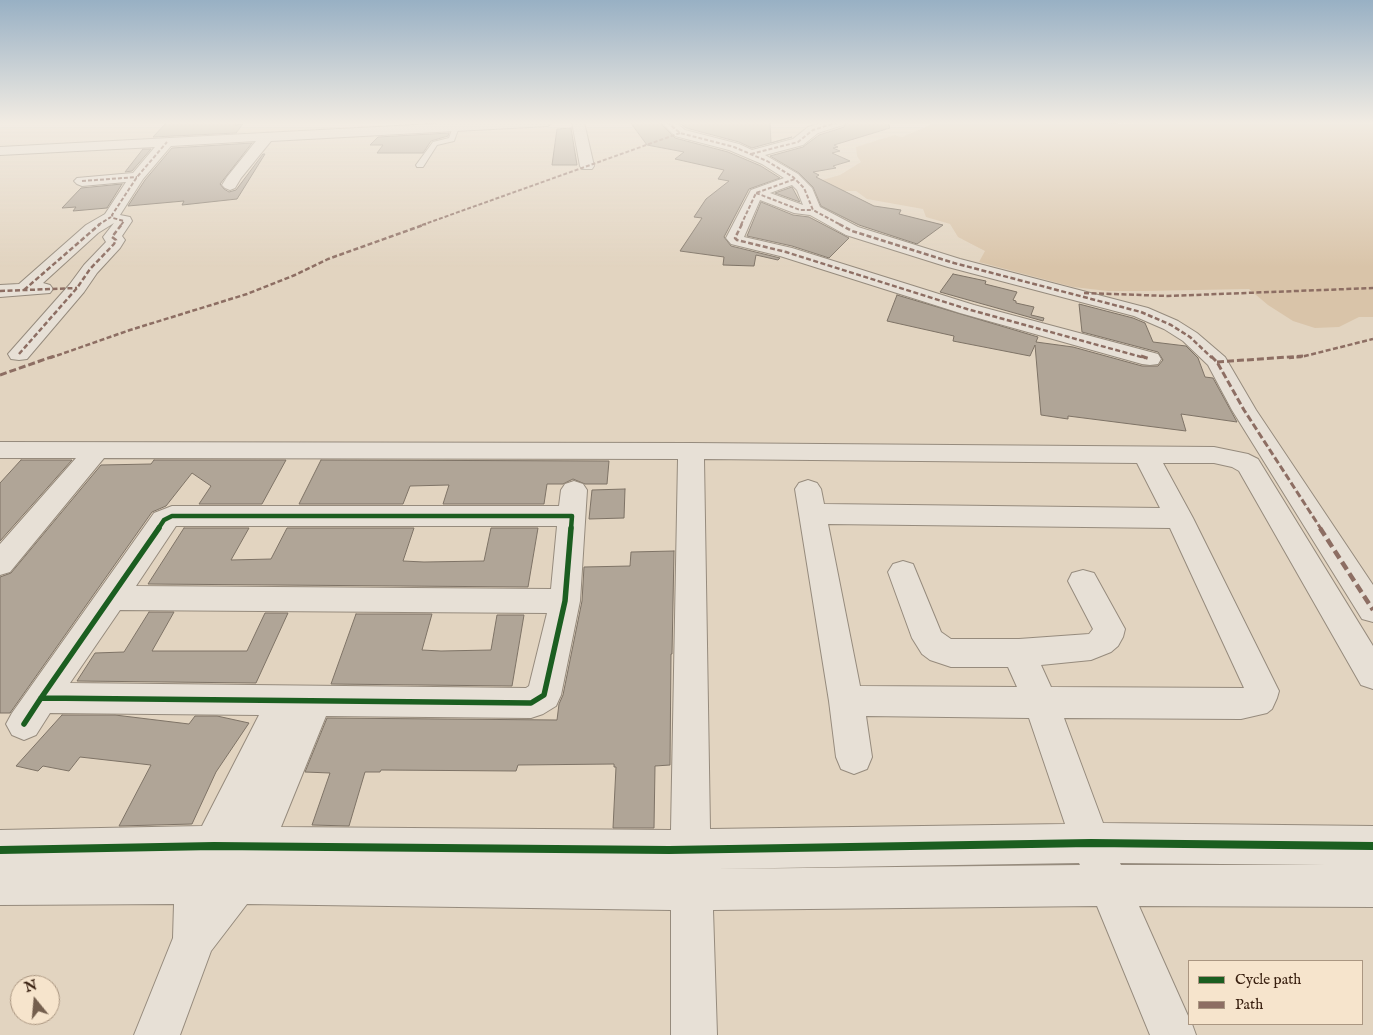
<!DOCTYPE html>
<html>
<head>
<meta charset="utf-8">
<style>
  body { margin:0 }
  #map { position:relative; width:1373px; height:1035px; overflow:hidden; background:#e2d4c0; font-family:"IM FELL English",serif }
  canvas { display:block }
  .legend { position:absolute; left:1188px; top:960px; width:175px; height:65px; box-sizing:border-box; background:#f6e4cc; border:1px solid #aa9681; margin:0; padding:6px 9px; list-style:none; font-size:15px; color:#392010 }
  .legend li { display:flex; align-items:center; gap:10px; height:25px }
  .legend b { width:25px; border:1px solid #aa9681 }
  .north { position:absolute; left:10px; top:975px; width:50px; height:50px; box-sizing:border-box; background:#f6e4cc; border:1px solid #aa9681; border-radius:50%; rotate:343deg; font-size:14px; font-weight:700; line-height:20px; text-align:center; color:#392010 }
  .north::after { content:''; display:block; margin:auto; width:18px; height:22px; background:#745f4e; clip-path:polygon(50% 0,100% 100%,50% 72%,0 100%) }
</style>
</head>
<body>
<div id="map">
<canvas width="1373" height="1035"></canvas>
<ul class="legend">
<li><b style="height:6px;background:#1b5e20"></b>Cycle path</li>
<li><b style="height:6px;background:#8d6e63"></b>Path</li>
</ul>
<div class="north">N</div>
</div>
<script>
const g = document.querySelector('canvas').getContext('2d');
g.lineJoin = 'round';
function paint(path, color) { g.fillStyle = color; g.fill(path, 'evenodd'); }
const shape = rows => new Path2D(rows.map(r => 'M' + r).join(''));
function strokePath(path, color, width, dash) { g.strokeStyle = color; g.lineWidth = width; g.lineCap = dash ? 'butt' : 'round'; g.setLineDash(dash || []); g.stroke(path); }
paint(shape([
  [937,122,1193,124,1193,122,1373,122,1373,317,1359,317,1339,327,1315,328,1293,321,1268,305,1249,289,1143,291,1108,291,1073,287,979,262,985,251,958,237,950,224,926,217,923,209,867,199,856,191,817,191,808,184,840,175,861,162,857,156,856,147,894,135,902,137]
]), '#d9c4a9');
const building = shape([
  [167,122,238,122,235,125,243,124,236,133,153,137,167,122],
  [630,122,659,122,675,138,728,152,761,166,780,178,749,189,724,237,731,246,780,258,778,260,756,255,754,266,723,265,724,257,680,251,702,218,694,217,706,199,729,181,718,179,724,170,675,159,684,152,647,145,630,122],
  [678,122,770,122,771,143,792,137,752,148,739,142,686,128,678,122],
  [851,122,888,122,890,128,834,145,838,147,833,148,840,151,832,153,850,161,833,166,836,168,813,172,819,175,816,177,874,206,901,210,899,214,943,225,917,244,859,225,821,206,813,187,799,173,770,156,803,147,819,135,844,127,845,124,851,122],
  [571,128,577,165,552,165,557,129,571,128],
  [449,133,448,136,431,141,423,153,377,153,383,145,370,145,378,137,449,133],
  [252,143,220,184,224,189,229,192,236,190,263,154,265,154,237,199,182,205,184,201,128,206,145,180,172,148,252,143],
  [143,149,151,149,132,171,125,172,143,149],
  [122,184,107,208,73,211,76,207,62,208,81,188,122,184],
  [792,187,800,202,775,193,792,187],
  [761,202,793,215,809,217,849,238,829,258,792,246,747,236,761,202],
  [953,274,986,281,985,284,1017,292,1013,300,1016,301,1016,303,1034,307,1031,315,1044,318,1043,321,940,292,953,274],
  [897,295,1038,337,1036,342,1073,347,1142,366,1158,366,1163,360,1158,352,1082,332,1079,304,1133,318,1145,323,1153,342,1186,346,1198,358,1205,377,1213,378,1237,422,1181,414,1186,431,1068,416,1068,419,1041,415,1035,345,1030,356,953,341,954,336,887,321,897,295],
  [21,460,72,460,0,541,0,483,21,460],
  [154,460,286,460,262,504,199,504,211,486,192,473,166,506,152,512,10,713,0,713,0,577,11,573,101,465,151,464,154,460],
  [321,460,609,461,607,484,585,484,573,479,563,484,547,484,544,504,443,504,449,485,410,486,403,504,299,504,321,460],
  [625,489,624,518,589,519,592,490,625,489],
  [184,528,249,528,231,560,271,559,287,528,414,528,403,561,424,562,484,561,491,528,538,528,528,587,148,584,184,528],
  [674,551,672,654,671,654,670,765,655,766,654,828,613,828,616,767,614,767,614,764,518,765,516,771,381,770,380,772,365,772,349,826,312,825,330,773,305,772,327,718,557,720,559,704,563,695,582,601,584,567,630,566,631,552,674,551],
  [149,612,174,612,152,651,247,651,265,613,288,613,256,683,77,681,95,653,124,652,149,612],
  [356,614,432,614,422,650,441,651,491,650,497,615,524,615,512,686,331,684,356,614],
  [62,715,115,715,189,724,195,716,217,716,249,723,216,772,192,824,119,826,151,765,80,757,69,771,43,766,38,771,16,766,62,715]
]);
paint(building, '#b0a597');
strokePath(building, '#7e7366', 1);
const service = shape([
  [456,125,459,127,454,141,437,145,423,167,417,167,416,165,433,142,449,138,453,127,456,125]
]);
const minor = shape([
  [471,122,554,122,548,126,271,141,241,178,235,188,230,190,225,188,222,185,227,177,256,141,171,146,143,179,120,215,130,217,132,221,122,236,125,240,120,248,97,273,84,292,27,359,19,360,11,359,8,354,70,284,84,265,106,242,103,237,114,223,98,233,43,283,50,285,53,289,50,293,0,297,0,285,19,284,86,225,105,214,126,182,82,186,77,184,74,181,77,178,133,173,155,147,0,155,0,147,471,122],
  [572,122,584,122,594,166,592,169,582,169,580,166,572,122],
  [661,122,675,122,685,130,739,144,752,150,793,139,808,127,824,122,844,122,843,125,818,133,803,145,765,155,798,174,812,188,820,207,858,227,960,259,1148,308,1178,321,1197,333,1225,357,1256,410,1373,585,1373,622,1362,619,1232,410,1208,365,1183,341,1164,329,1134,316,948,267,846,235,810,215,794,213,760,200,744,237,792,248,974,305,1158,354,1161,359,1158,364,1150,365,1142,364,960,313,780,256,731,244,726,238,751,190,784,178,762,164,729,150,675,136,661,122],
  [792,185,797,190,803,205,770,193,792,185],
  [0,442,691,443,1214,447,1248,454,1258,459,1373,646,1373,689,1361,685,1239,471,1232,467,1214,463,1163,463,1193,518,1274,681,1279,691,1277,698,1272,709,1267,713,1241,719,1064,718,1103,823,1373,826,1373,907,1139,906,1189,1018,1189,1024,1192,1024,1196,1035,1150,1035,1097,906,713,910,717,1035,671,1035,671,910,247,904,211,951,180,1035,134,1035,173,938,174,904,0,905,0,830,202,826,259,715,50,713,36,735,24,740,12,735,6,724,12,713,154,513,172,506,559,506,561,490,565,484,574,481,583,484,587,490,580,601,561,695,556,706,543,714,531,718,326,716,281,827,671,830,678,459,104,458,10,572,0,575,0,544,76,458,0,458,0,442],
  [704,459,1137,463,1160,508,824,504,821,489,817,483,808,480,799,483,795,489,829,701,836,757,841,769,854,774,867,769,872,757,866,716,1029,718,1065,824,710,829,704,459],
  [828,524,1170,528,1244,688,1051,687,1041,665,1091,660,1111,652,1118,646,1123,637,1125,629,1094,573,1083,570,1072,573,1068,581,1093,629,1089,634,1019,639,951,639,941,632,913,564,903,561,893,564,888,572,912,638,922,654,930,660,951,667,1008,667,1017,687,860,686,828,524],
  [176,526,557,526,551,589,136,586,176,526],
  [120,610,547,613,529,686,526,688,70,683,120,610],
  [1079,863,1080,865,714,869,1079,863],
  [1120,863,1325,865,1121,865,1120,863]
]);
strokePath(service, '#968b7d', 2);
strokePath(minor, '#968b7d', 2);
paint(service, '#e7e0d6');
paint(minor, '#e7e0d6');
strokePath(shape([
  [667,122,680,133,734,147,767,161,793,177,804,188,813,210,841,225],
  [751,154,798,142,813,130,838,122],
  [82,181,137,177],
  [756,193,800,210,813,210],
  [98,225,111,217],
  [121,225,124,221,113,218,112,215,137,177,167,142],
  [422,225,680,133],
  [741,225,756,193,795,179]
]), '#8d6e63', 2, [4, 2]);
strokePath(shape([
  [742,224,735,238,737,240,786,252,967,309,1145,358],
  [839,224,852,231,954,263,1141,312,1171,325,1190,337,1212,358],
  [24,290,100,224],
  [0,291,77,288],
  [1084,293,1168,296,1373,288],
  [19,354,77,288,90,269,114,244,116,240,112,237,122,224],
  [50,358,130,330,247,294,295,275,328,259,426,224],
  [1289,358,1301,357,1373,339]
]), '#8d6e63', 2.5, [5, 2.5]);
strokePath(shape([
  [1141,356,1150,359],
  [1211,356,1217,362,1244,410,1321,529],
  [1217,362,1303,356],
  [0,375,54,356]
]), '#8d6e63', 3, [7, 3]);
strokePath(shape([
  [1320,528,1373,610]
]), '#8d6e63', 4.5, [9, 4.5]);
strokePath(shape([
  [158,529,164,520,172,516,572,516,571,529]
]), '#1b5e20', 4.5);
strokePath(shape([
  [41,698,531,703,544,695,565,601,571,528],
  [41,698,159,528],
  [24,724,41,698]
]), '#1b5e20', 5.5);
strokePath(shape([
  [0,850,214,846,669,850,1091,843,1373,846]
]), '#1b5e20', 8);
const sky = g.createLinearGradient(0, 0, 0, 267);
sky.addColorStop(0, '#98b0c4');
sky.addColorStop(0.46, '#f2ece3');
sky.addColorStop(1, '#f2ece300');
g.fillStyle = sky;
g.fillRect(0, 0, 1373, 267);
</script>
</body>
</html>
